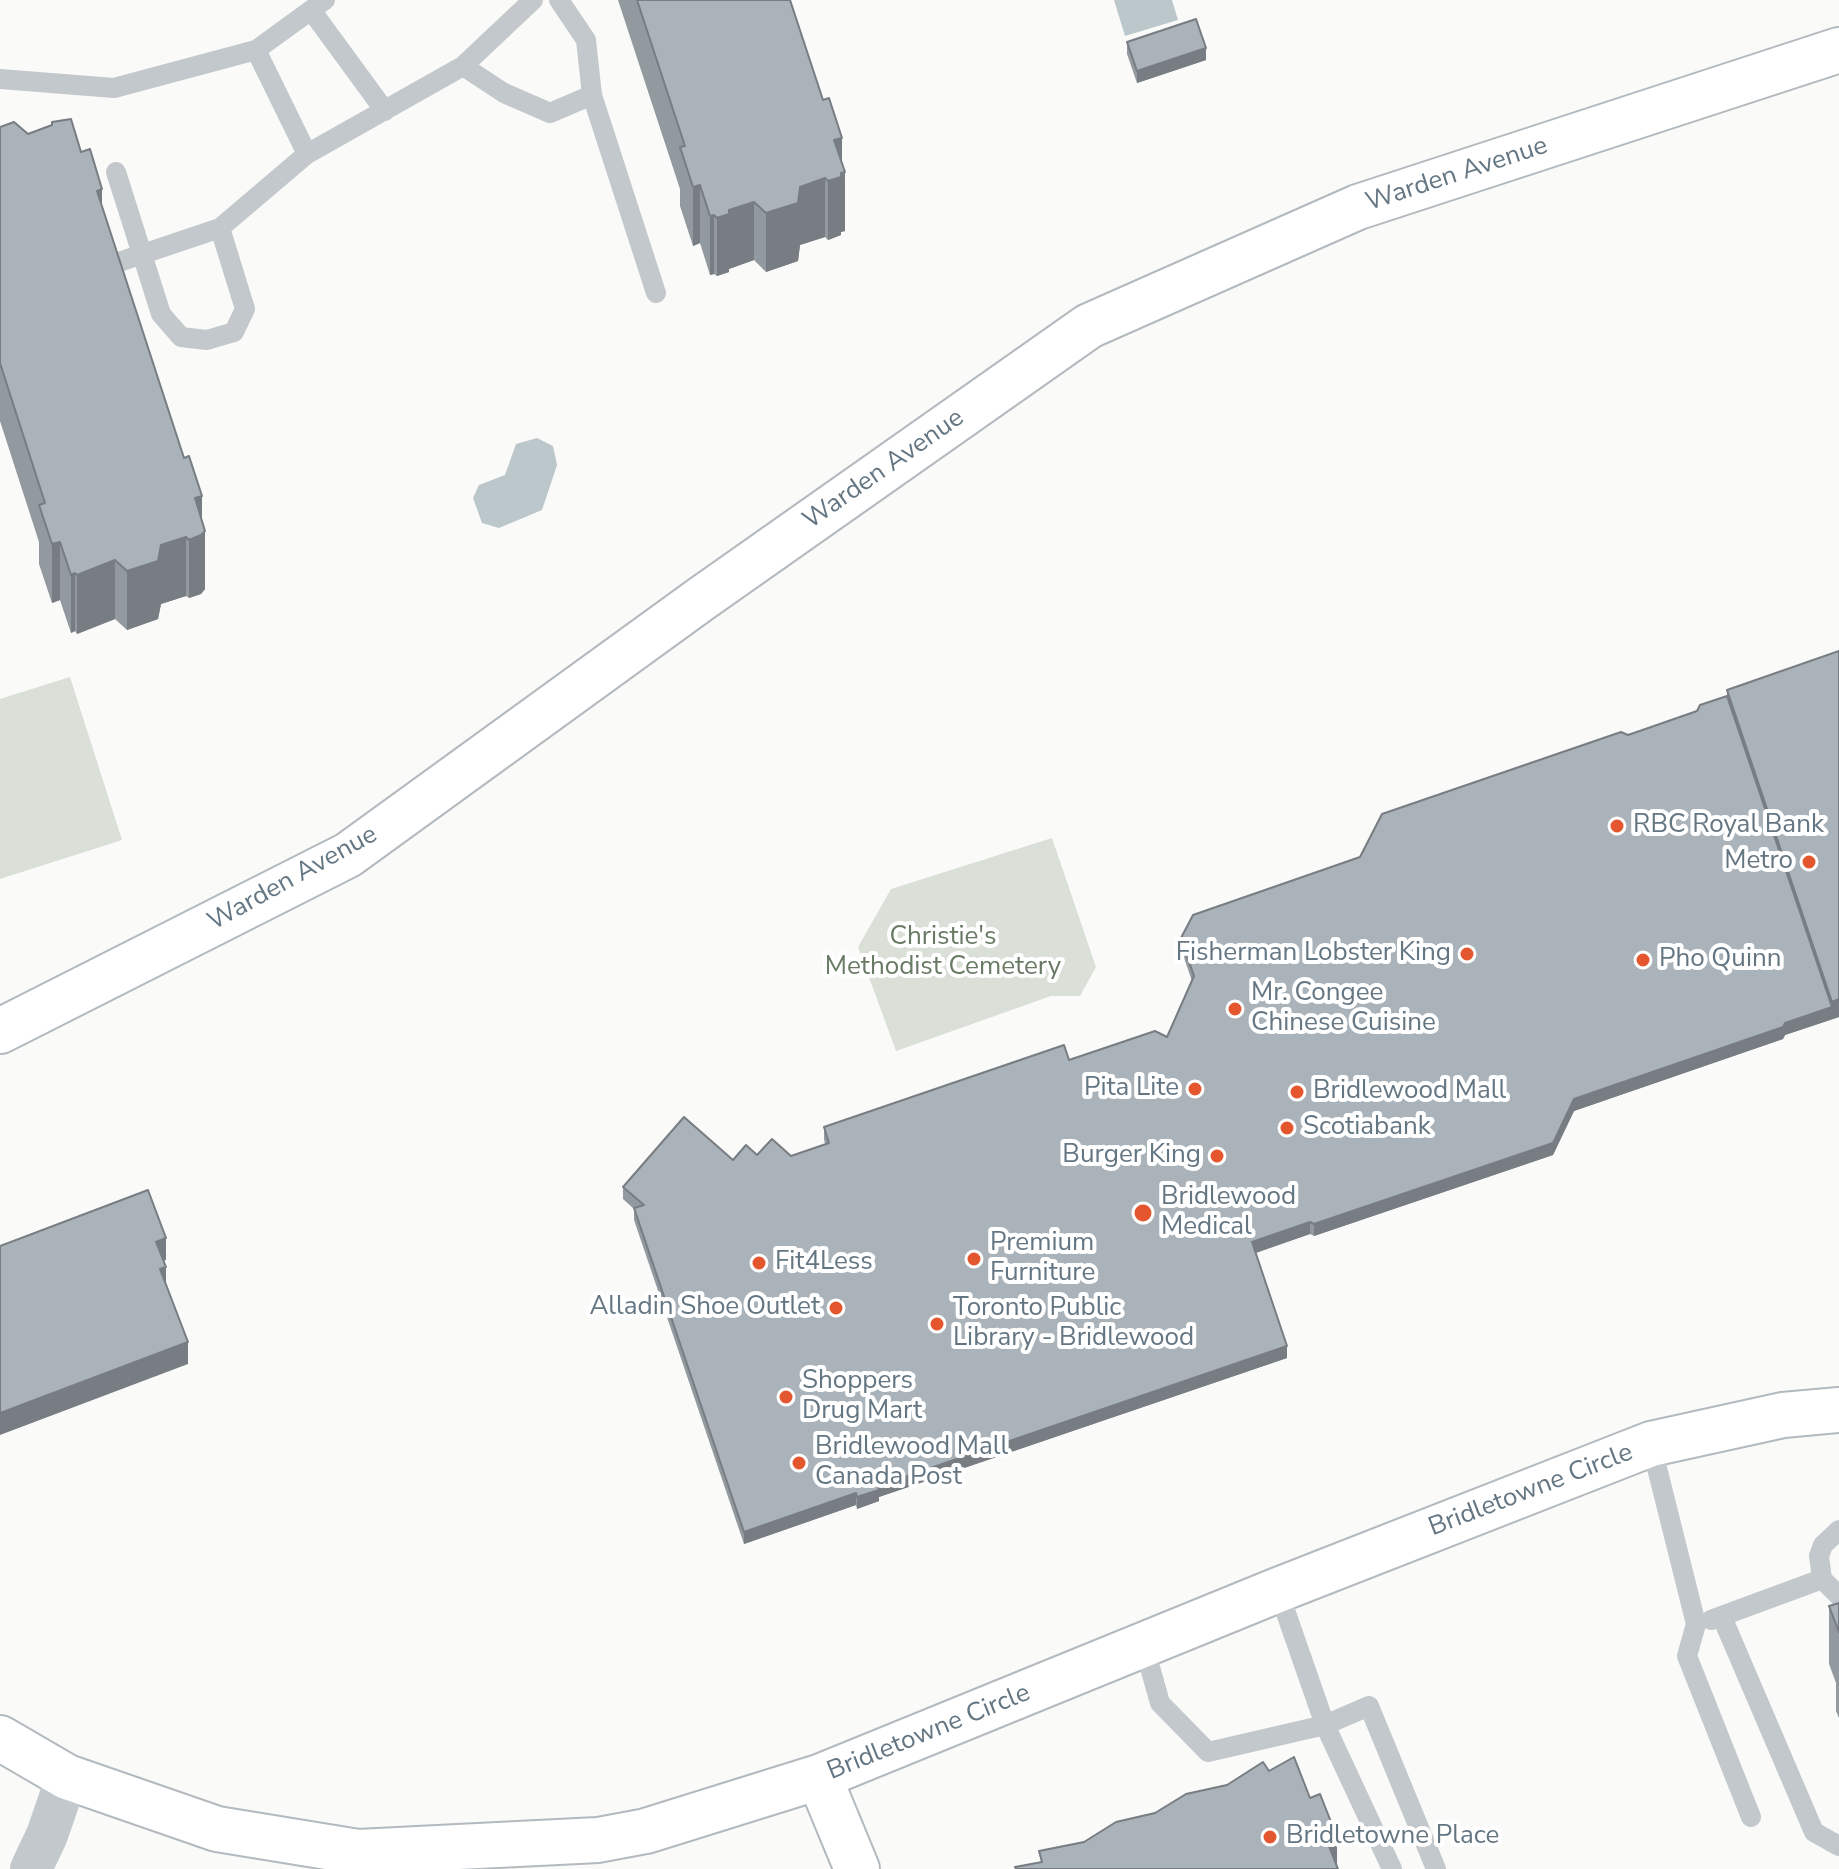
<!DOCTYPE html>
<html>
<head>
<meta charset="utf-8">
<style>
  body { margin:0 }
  canvas { display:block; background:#fafaf8 }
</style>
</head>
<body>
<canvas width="1839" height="1869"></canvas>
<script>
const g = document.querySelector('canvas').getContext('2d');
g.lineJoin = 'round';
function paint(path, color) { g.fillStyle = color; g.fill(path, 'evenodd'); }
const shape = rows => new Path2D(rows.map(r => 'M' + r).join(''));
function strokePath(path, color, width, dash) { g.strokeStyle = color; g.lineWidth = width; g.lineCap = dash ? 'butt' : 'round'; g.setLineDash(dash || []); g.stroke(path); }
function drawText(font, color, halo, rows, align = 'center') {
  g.font = font + ' "Nunito Sans",sans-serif'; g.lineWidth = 8; g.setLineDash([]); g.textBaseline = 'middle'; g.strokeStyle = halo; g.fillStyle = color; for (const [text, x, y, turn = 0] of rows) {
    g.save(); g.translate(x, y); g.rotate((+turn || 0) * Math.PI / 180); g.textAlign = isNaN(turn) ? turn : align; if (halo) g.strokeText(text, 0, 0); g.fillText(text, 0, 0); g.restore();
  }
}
paint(shape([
  [70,677,122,840,0,879,0,699],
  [1052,838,1096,967,1080,996,1051,996,896,1051,858,947,891,889]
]), '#dadfd7');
paint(shape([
  [1114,0,1172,0,1178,20,1125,36],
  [537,438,553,446,557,465,542,510,499,528,482,523,473,498,479,485,505,475,516,444]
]), '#bbc7cb');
const secondary = shape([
  [0,1031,348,855,701,599,1089,326,1358,207,1839,50],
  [0,1738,67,1777,217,1829,358,1852,598,1840,646,1831,819,1777,1278,1590,1651,1444,1783,1415,1839,1410],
  [819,1777,857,1869]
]);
strokePath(secondary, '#b3babf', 48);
strokePath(shape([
  [311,10,385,111],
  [256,50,307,154],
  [463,66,504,93,550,113,592,95,586,40,559,0],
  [0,79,114,88,256,50,325,0],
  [592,95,656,293],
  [116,172,161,314,181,337,207,340,234,332,245,309,220,228],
  [119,262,220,228,307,154,463,66,533,0],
  [1651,1444,1696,1624,1687,1656,1751,1817],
  [1839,1530,1823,1545,1819,1556,1822,1579,1839,1596],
  [1278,1590,1325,1725,1392,1869],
  [1722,1617,1814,1832,1839,1846],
  [1711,1620,1822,1579],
  [1144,1646,1160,1703,1208,1752,1325,1725,1369,1706,1436,1869]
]), '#c3c8cc', 20);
strokePath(shape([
  [31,1869,47,1835,67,1777]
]), '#c3c8cc', 42);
strokePath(secondary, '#fff', 44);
paint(shape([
  [618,0,790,0,842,163,845,231,841,232,841,235,828,240,825,237,800,245,798,261,766,272,754,260,729,269,729,272,717,276,714,274,710,275,700,243,693,246,680,206,680,189],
  [1127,42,1206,60,1137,83,1127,54],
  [0,127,28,134,81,152,102,206,202,519,205,589,201,594,189,598,186,596,161,604,158,619,127,630,115,619,77,634,75,631,71,633,60,600,52,603,39,564,39,542,0,421],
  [1727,690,1839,1017,1785,1035,1783,1039,1574,1111,1553,1155,1314,1236,1310,1234,1256,1253,1287,1358,879,1497,879,1501,857,1509,856,1505,744,1544,634,1220,634,1209,623,1199,623,1187,733,1160,757,1155,791,1156,825,1144,824,1139,824,1127,1069,1060,1167,1037,1192,981,1181,949,1181,938,1628,735,1697,711,1727,696],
  [1839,1603,1839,1718,1836,1711,1836,1683,1829,1664,1829,1606]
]), '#929a9f');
paint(shape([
  [1206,48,1206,60,1137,83,1137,71],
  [842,138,842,173,845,172,845,231,841,232,841,235,828,240,828,181,834,140],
  [825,178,825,237,800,245,798,261,766,272,766,213,800,187],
  [700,185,700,243,693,246,693,187],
  [102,189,102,247,97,191],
  [754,202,754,260,729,269,729,272,717,276,717,218,729,210],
  [714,215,714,274,710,275,710,216],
  [202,496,202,535,205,531,205,589,201,594,189,598,189,540,195,498],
  [186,537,186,596,161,604,158,619,127,630,127,571,161,545],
  [60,542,60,600,52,603,52,544],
  [115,560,115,619,77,634,77,575],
  [75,573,75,631,71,633,71,575],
  [1839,999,1839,1017,1785,1035,1783,1039,1574,1111,1553,1155,1314,1236,1314,1224,1574,1099,1832,1007,1832,1002],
  [1310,1222,1310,1234,1252,1254,1252,1242],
  [166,1238,166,1260,156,1264,156,1242],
  [166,1267,166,1289,160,1269],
  [188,1342,188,1364,0,1435,0,1413],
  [1287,1346,1287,1358,879,1497,879,1501,857,1509,857,1497,878,1486],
  [856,1493,856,1505,744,1544,744,1532],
  [1337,1837,1337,1869,1327,1841]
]), '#777d82');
const building = shape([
  [637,0,790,0,823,100,829,98,842,138,834,140,845,172,841,173,841,177,828,181,825,178,800,187,798,203,766,213,754,202,729,210,729,214,717,218,714,215,710,216,700,185,693,187,680,147,685,146,637,0],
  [1196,19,1206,48,1137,71,1127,42,1196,19],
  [71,119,81,152,90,149,102,189,97,191,184,458,189,456,202,496,195,498,205,531,201,535,189,540,186,537,161,545,158,561,127,571,115,560,77,575,75,573,71,575,60,542,52,544,39,505,45,503,0,363,0,127,14,122,28,134,52,125,52,122,71,119],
  [1839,651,1839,999,1832,1002,1727,690,1839,651],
  [1727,696,1832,1007,1785,1023,1783,1027,1574,1099,1553,1143,1314,1224,1310,1222,1252,1242,1287,1346,878,1486,879,1490,857,1497,856,1493,744,1532,634,1208,644,1205,623,1187,684,1117,733,1160,746,1145,757,1155,772,1139,791,1156,829,1143,824,1127,1064,1045,1069,1060,1155,1031,1167,1037,1194,976,1181,938,1193,915,1360,857,1382,814,1621,732,1628,735,1654,726,1697,711,1700,705,1727,696],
  [148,1190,166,1238,156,1242,166,1267,160,1269,188,1342,0,1413,0,1246,148,1190],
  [1839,1603,1839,1632,1829,1606,1839,1603],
  [1294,1757,1310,1798,1320,1794,1337,1837,1327,1841,1338,1869,1016,1869,1015,1867,1042,1862,1039,1851,1084,1842,1116,1822,1155,1813,1186,1794,1227,1785,1263,1762,1269,1771,1294,1757]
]);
paint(building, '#aab3b9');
strokePath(building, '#777d82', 2);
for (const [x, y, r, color] of [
  [1617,826,8,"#e4572e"],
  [1809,862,8,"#e4572e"],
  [1467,954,8,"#e4572e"],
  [1643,960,8,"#e4572e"],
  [1235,1009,8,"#e4572e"],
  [1195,1089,8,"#e4572e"],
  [1297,1092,8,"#e4572e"],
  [1287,1128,8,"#e4572e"],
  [1217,1156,8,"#e4572e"],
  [1143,1213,10,"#e4572e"],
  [974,1259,8,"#e4572e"],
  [759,1263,8,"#e4572e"],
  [836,1308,8,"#e4572e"],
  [937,1324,8,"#e4572e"],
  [786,1397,8,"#e4572e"],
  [799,1463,8,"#e4572e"],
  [1270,1837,8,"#e4572e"]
]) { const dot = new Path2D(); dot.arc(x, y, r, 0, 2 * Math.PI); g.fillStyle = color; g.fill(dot); strokePath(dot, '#fff', 3); }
drawText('26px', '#657683', '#fff', [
  ["Warden Avenue",1457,175,-18],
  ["Warden Avenue",884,470,-35],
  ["Warden Avenue",293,879,-29],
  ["Bridletowne Circle",1531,1491,-21],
  ["Bridletowne Circle",929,1733,-22]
]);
drawText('26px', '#657683', '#fff', [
  ["RBC Royal Bank",1633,826],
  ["Metro",1793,862,"right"],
  ["Fisherman Lobster King",1451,954,"right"],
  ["Pho Quinn",1659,960],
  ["Mr. Congee",1251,994],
  ["Chinese Cuisine",1251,1024],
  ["Pita Lite",1179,1089,"right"],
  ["Bridlewood Mall",1313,1092],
  ["Scotiabank",1303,1128],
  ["Burger King",1201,1156,"right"],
  ["Bridlewood",1161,1198],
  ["Medical",1161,1228],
  ["Premium",990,1244],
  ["Furniture",990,1274],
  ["Fit4Less",775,1263],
  ["Alladin Shoe Outlet",820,1308,"right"],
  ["Toronto Public",953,1309],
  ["Library - Bridlewood",953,1339],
  ["Shoppers",802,1382],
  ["Drug Mart",802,1412],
  ["Bridlewood Mall",815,1448],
  ["Canada Post",815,1478],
  ["Bridletowne Place",1286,1837]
], 'left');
drawText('26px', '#687a64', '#fff', [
  ["Christie's",943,938],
  ["Methodist Cemetery",943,968]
]);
</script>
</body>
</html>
